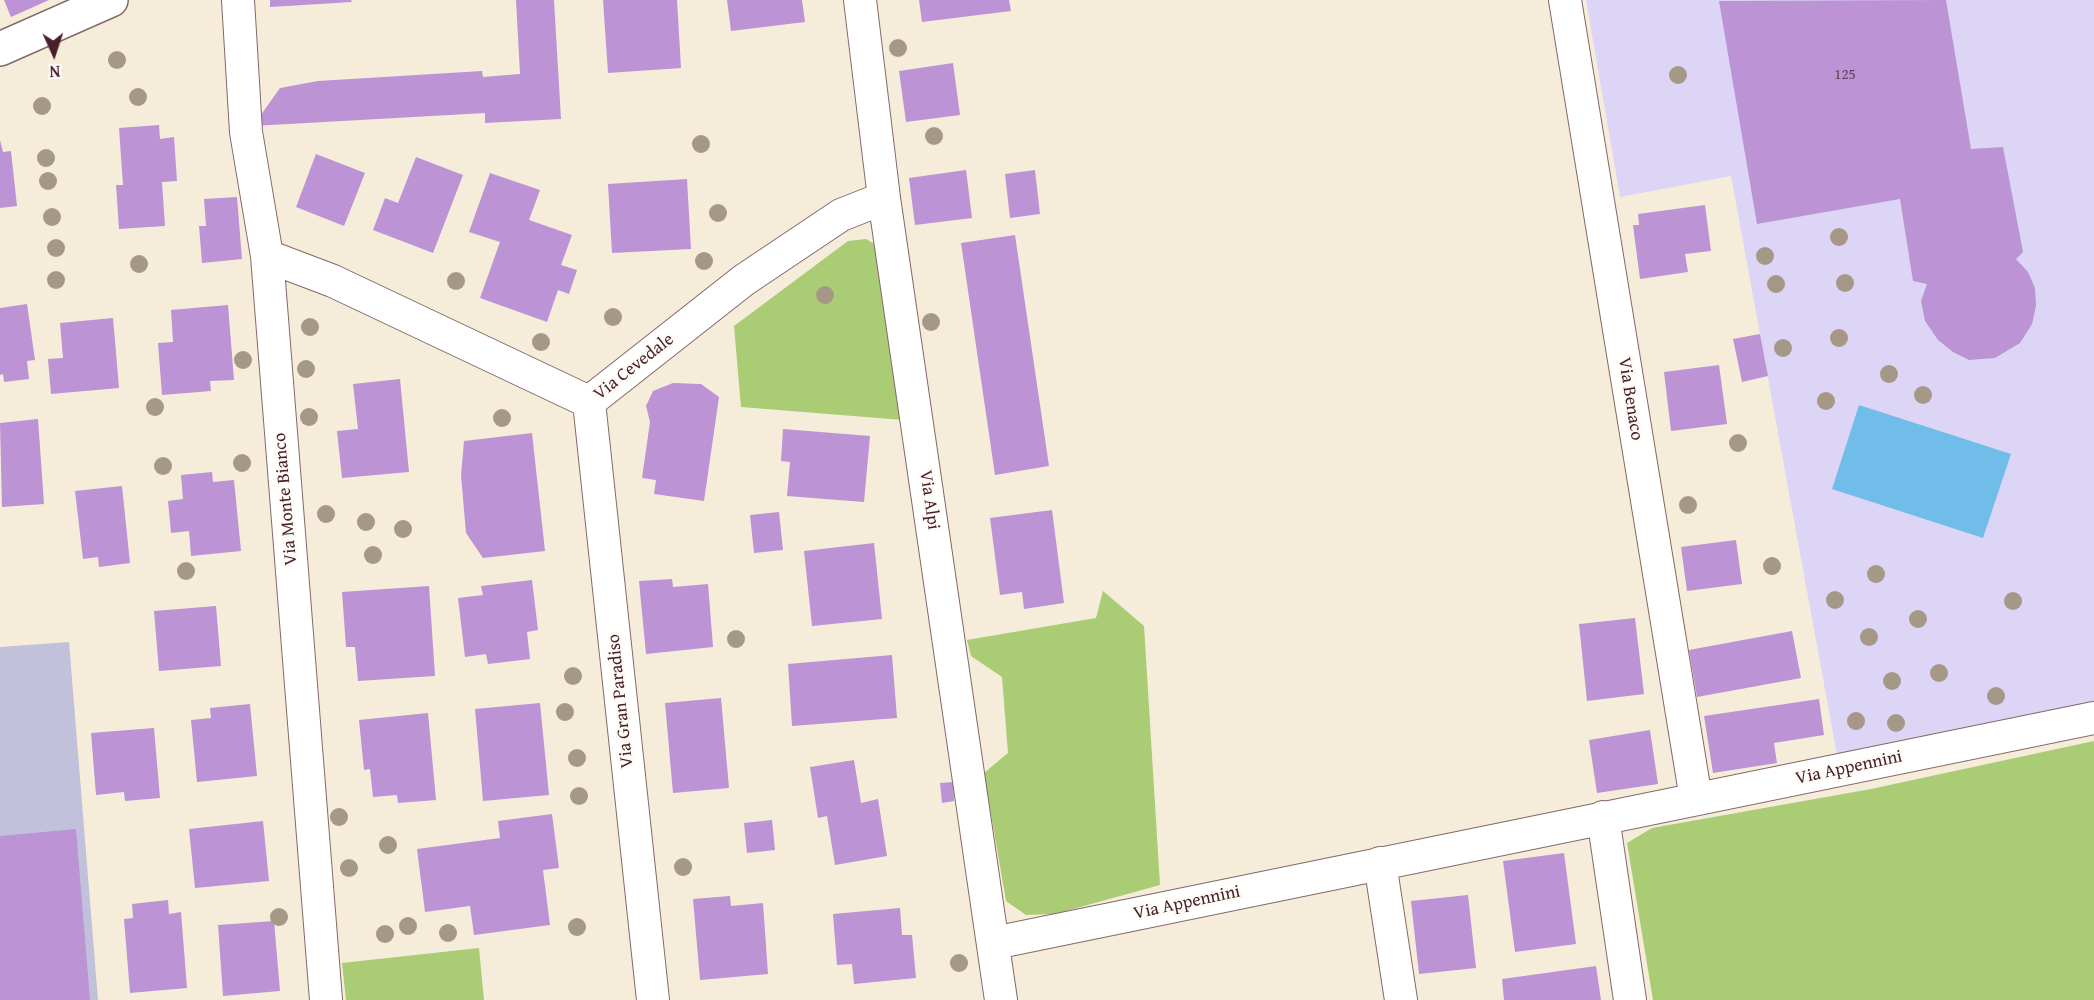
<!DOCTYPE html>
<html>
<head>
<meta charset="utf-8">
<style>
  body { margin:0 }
  #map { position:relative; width:2094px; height:1000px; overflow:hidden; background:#f5edda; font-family:"Gentium Book Plus",serif }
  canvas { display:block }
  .north { position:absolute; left:24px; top:24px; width:60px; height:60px; -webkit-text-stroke:4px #fdfcf7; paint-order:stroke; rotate:177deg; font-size:16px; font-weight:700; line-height:24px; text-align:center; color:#4a1f2b }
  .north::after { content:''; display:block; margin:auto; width:21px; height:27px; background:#4a1f2b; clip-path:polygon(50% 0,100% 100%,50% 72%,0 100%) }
</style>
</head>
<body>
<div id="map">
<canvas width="2094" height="1000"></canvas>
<div class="north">N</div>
</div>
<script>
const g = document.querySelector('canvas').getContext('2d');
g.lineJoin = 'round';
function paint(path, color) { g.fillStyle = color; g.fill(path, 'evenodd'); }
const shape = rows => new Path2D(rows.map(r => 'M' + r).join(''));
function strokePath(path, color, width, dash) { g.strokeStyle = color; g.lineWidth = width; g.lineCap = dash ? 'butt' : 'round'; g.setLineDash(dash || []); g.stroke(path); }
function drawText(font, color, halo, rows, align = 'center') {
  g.font = font + ' "Gentium Book Plus",serif'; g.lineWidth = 6; g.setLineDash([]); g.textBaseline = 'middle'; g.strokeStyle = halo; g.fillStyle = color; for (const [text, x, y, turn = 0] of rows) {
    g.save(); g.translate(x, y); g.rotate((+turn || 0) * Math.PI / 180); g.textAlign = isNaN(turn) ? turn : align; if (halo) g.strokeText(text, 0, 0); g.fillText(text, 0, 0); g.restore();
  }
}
paint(shape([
  [1586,0,2094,0,2094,703,1837,755,1731,176,1620,197]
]), '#ddd5f6');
paint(shape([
  [69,642,98,1000,0,1000,0,647]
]), '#c2c1dc');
paint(shape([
  [866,239,878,246,903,420,741,407,734,326,848,241],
  [1103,591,1144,626,1160,885,1055,914,1026,915,1006,901,984,773,1008,753,1002,677,971,656,967,640,1096,618],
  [2094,741,2094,1000,1653,1000,1627,843,1652,828,1871,789],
  [479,948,484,1000,346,1000,342,963]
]), '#a9cc75');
paint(shape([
  [1859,405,2011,454,1983,538,1832,489]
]), '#71bdea');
paint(shape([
  [4,0,49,0,11,17],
  [270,0,351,0,352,2,270,7],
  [516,0,554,0,561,119,485,123,485,113,253,126,280,88,318,81,482,71,483,77,520,74],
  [603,0,677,0,681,68,608,73],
  [727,0,802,0,805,22,731,31],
  [919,0,1009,0,1011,11,922,22],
  [1946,0,1971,149,2003,147,2023,252,2016,259,2028,272,2035,288,2036,306,2032,324,2020,343,1995,358,1969,360,1953,352,1938,340,1925,321,1921,301,1927,284,1913,281,1900,199,1757,224,1719,1],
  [953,63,960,115,906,122,899,71],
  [159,125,160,139,174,137,177,181,162,182,165,226,119,229,116,185,123,185,119,128],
  [0,140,3,152,11,151,17,206,0,208],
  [316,154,365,173,344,226,296,207],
  [416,157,463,175,433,253,373,230,385,198,398,203],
  [966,170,972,218,915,225,909,178],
  [1035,170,1040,214,1010,218,1005,174],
  [490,173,540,190,529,220,572,235,561,265,577,270,569,294,558,290,547,322,480,298,500,242,469,232],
  [687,179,691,249,612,253,608,184],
  [237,197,242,259,202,263,199,226,206,226,204,199],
  [1705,205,1711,251,1685,254,1688,272,1640,279,1633,225,1639,225,1638,214],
  [1015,235,1049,466,995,475,961,243],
  [27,304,35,360,27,361,29,379,4,382,3,374,0,375,0,308],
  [228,305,234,380,210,381,211,391,162,395,158,343,173,342,171,310],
  [113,318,119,388,51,394,48,359,63,358,60,323],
  [1760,334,1768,376,1742,382,1733,339],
  [1719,365,1727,424,1671,431,1664,372],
  [400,379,409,472,342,478,337,431,358,429,353,384],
  [673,383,701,384,719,397,704,501,654,494,656,480,642,478,650,422,646,406,653,391],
  [38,419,44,504,2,507,0,423],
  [783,429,870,436,864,502,787,496,790,462,781,461],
  [532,433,545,551,483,558,466,533,461,475,464,441],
  [212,472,213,482,234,480,241,551,191,556,189,531,171,533,168,501,183,499,181,475],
  [122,486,130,563,99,567,98,557,83,559,75,491],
  [1052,510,1064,603,1024,609,1022,592,1000,595,990,518],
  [779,512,783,550,754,553,750,515],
  [1736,540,1742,584,1687,591,1681,547],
  [874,543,882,619,812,626,804,551],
  [672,579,673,587,708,584,713,647,646,654,639,581],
  [532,580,538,630,527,632,530,659,488,664,486,654,465,657,458,598,483,595,481,586],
  [429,586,435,676,358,681,355,647,346,647,342,592],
  [216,606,221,666,159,671,154,611],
  [1635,618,1644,694,1587,701,1579,624],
  [1792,631,1801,678,1697,697,1689,650],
  [892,655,897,718,792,726,788,664],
  [721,698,729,788,673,793,665,703],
  [1819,699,1824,735,1774,743,1777,763,1713,773,1704,716],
  [540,703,549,795,483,801,475,709],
  [250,704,257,776,197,782,191,720,211,718,210,708],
  [428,713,436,800,398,803,397,795,373,797,370,769,364,770,359,720],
  [154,728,160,798,125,801,124,792,96,795,91,733],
  [1650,730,1658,784,1597,793,1589,740],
  [854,760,861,803,878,799,887,856,835,865,827,816,818,818,810,767],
  [953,782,954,801,942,803,940,783],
  [552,814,559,868,543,870,550,925,474,935,470,906,425,912,417,849,500,838,498,821],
  [772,820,775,850,747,853,744,823],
  [263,821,269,881,195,888,189,829],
  [76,829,90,1000,0,1000,0,836],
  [1564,853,1576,944,1515,952,1503,861],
  [1468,895,1476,968,1419,974,1411,901],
  [730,896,731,906,763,903,768,974,700,980,693,899],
  [168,900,169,914,181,912,187,988,130,993,124,919,133,918,132,904],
  [900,908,902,935,912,935,916,978,854,984,852,964,837,965,833,914],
  [274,921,280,991,223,996,218,925],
  [1596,966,1601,1000,1504,1000,1502,979]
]), '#bc93d5');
const minor = shape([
  [238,0,246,132,267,256,326,1000],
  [860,0,884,198,1001,1000],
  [1565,0,1696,799],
  [267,256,333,281,589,402,744,280,841,215,884,198],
  [589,402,653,1000],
  [1603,817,1630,1000],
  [1380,863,1401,1000],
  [994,943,2094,718]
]);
const tertiary = shape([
  [0,49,111,0]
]);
strokePath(minor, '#866768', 34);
strokePath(tertiary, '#866768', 36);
strokePath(minor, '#fff', 32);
strokePath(tertiary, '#fff', 33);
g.fillStyle = '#a69886';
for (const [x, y] of [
  [898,48],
  [117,60],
  [1678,75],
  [138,97],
  [42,106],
  [934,136],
  [701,144],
  [46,158],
  [48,181],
  [718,213],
  [52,217],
  [1839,237],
  [56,248],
  [1765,256],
  [704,261],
  [139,264],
  [56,280],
  [456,281],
  [1845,283],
  [1776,284],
  [825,295],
  [613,317],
  [931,322],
  [310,327],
  [1839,338],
  [541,342],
  [1783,348],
  [243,360],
  [306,369],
  [1889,374],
  [1923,395],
  [1826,401],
  [155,407],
  [309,417],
  [502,418],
  [1738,443],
  [242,463],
  [163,466],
  [1688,505],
  [326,514],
  [366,522],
  [403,529],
  [373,555],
  [1772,566],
  [186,571],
  [1876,574],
  [1835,600],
  [2013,601],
  [1918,619],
  [1869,637],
  [736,639],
  [1939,673],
  [573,676],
  [1892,681],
  [1996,696],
  [565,712],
  [1856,721],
  [1896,723],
  [577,758],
  [579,796],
  [339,817],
  [388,845],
  [683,867],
  [349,868],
  [279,917],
  [408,926],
  [577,927],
  [448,933],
  [385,934],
  [959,963]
]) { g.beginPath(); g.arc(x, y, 9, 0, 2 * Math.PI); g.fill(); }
drawText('15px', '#663c56', null, [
  ["125",1845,75]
]);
drawText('18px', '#4a1f2b', '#fdfcf7', [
  ["Via Cevedale",634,367,-38],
  ["Via Benaco",1630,399,81],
  ["Via Monte Bianco",286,499,-95],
  ["Via Alpi",929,500,82],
  ["Via Gran Paradiso",621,701,-96],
  ["Via Appennini",1849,768,-12],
  ["Via Appennini",1187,903,-12]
]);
</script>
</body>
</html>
